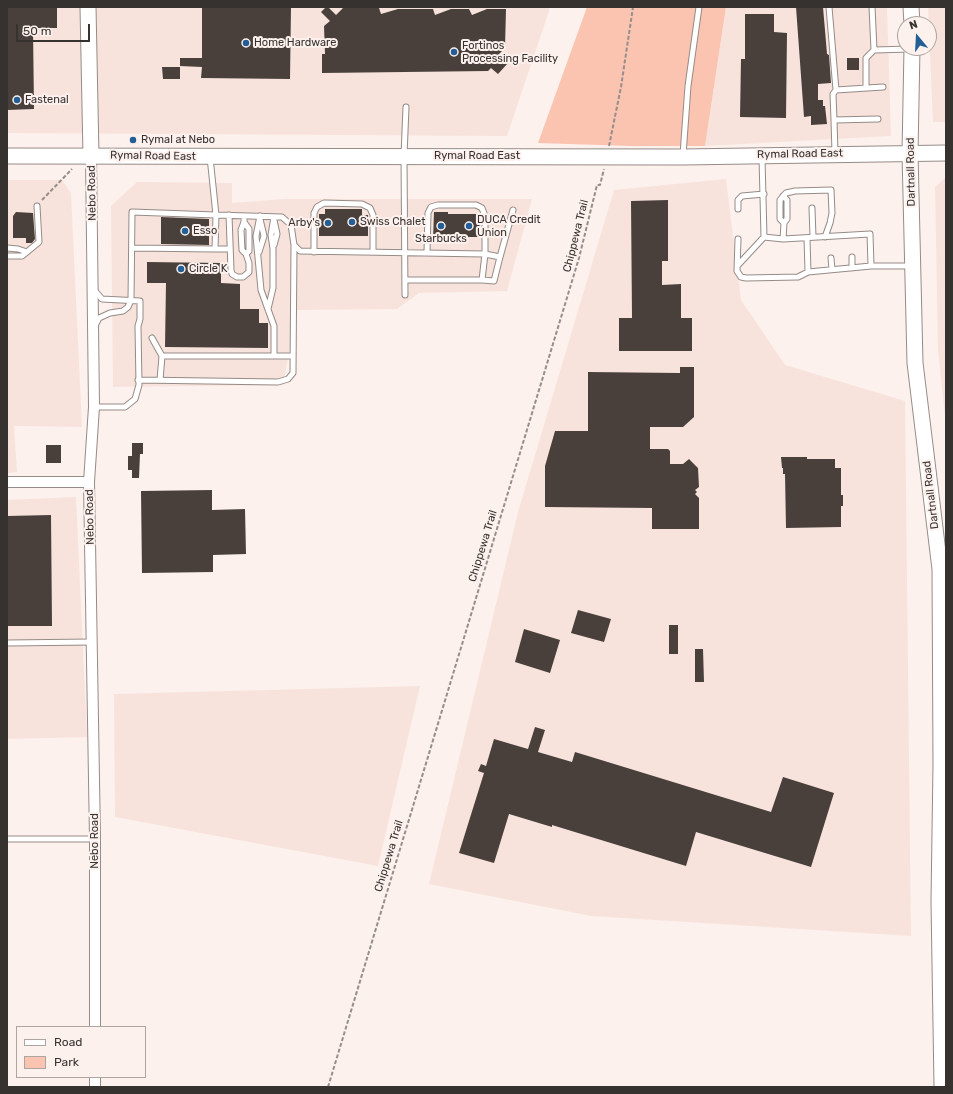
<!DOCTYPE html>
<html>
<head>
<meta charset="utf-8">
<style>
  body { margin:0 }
  #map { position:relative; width:953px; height:1094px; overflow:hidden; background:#fdf1ed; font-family:Rubik,sans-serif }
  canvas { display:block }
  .frame { position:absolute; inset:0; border:8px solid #363230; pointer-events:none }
  .legend { position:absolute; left:16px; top:1026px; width:130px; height:52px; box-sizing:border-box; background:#fdf1ed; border:1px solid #ada5a1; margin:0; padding:5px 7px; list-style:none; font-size:12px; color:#363230 }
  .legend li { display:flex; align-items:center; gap:8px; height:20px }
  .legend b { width:20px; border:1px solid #ada5a1 }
  .north { position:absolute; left:897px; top:16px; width:40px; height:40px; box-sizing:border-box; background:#fdf1ed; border:1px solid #ada5a1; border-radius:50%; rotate:342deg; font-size:11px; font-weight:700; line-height:16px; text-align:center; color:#363230 }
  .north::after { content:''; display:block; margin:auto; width:14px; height:18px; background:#235e95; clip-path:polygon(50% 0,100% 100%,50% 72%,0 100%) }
  .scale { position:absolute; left:16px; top:24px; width:74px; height:18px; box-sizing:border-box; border:2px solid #363230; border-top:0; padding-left:5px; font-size:12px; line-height:14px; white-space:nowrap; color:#363230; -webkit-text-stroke:3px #fdf1ed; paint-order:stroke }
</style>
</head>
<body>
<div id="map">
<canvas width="953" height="1094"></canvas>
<div class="frame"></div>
<ul class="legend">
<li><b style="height:5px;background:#fff"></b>Road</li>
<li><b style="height:11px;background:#fbc4b1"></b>Park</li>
</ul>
<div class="north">N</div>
<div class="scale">50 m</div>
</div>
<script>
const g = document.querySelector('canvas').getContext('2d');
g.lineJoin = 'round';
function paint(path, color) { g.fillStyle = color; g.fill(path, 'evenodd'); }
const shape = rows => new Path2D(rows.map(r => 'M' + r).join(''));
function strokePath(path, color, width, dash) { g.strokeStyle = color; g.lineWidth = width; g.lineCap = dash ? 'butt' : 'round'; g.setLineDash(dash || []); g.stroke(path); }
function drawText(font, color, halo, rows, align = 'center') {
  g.font = font + ' Rubik,sans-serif'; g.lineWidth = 4; g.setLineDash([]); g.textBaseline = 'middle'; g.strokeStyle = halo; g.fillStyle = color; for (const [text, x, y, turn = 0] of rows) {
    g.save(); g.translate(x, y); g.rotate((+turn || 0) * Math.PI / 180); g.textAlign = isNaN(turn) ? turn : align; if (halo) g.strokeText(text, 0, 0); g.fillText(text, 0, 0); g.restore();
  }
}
paint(shape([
  [7,7,549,7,549,11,507,136,7,133],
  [726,7,887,7,891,136,705,146],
  [928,7,946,7,946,122,933,122],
  [946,177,946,427,938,350,935,187],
  [726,179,741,300,785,365,905,401,911,936,591,916,429,884,518,512,614,190],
  [7,180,62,180,71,193,82,427,14,426,17,472,7,473],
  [137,182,232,183,232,203,284,199,532,199,507,291,419,293,397,309,297,310,283,385,113,387,111,206],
  [76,497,87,737,7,739,7,500],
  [420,686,378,866,115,817,114,694]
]), '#f7e3dc');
paint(shape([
  [587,7,726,7,705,146,631,146,538,143]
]), '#fbc4b1');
paint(shape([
  [7,7,57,7,57,28,33,28,34,109,7,110],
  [202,7,291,7,290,79,201,78,202,67,180,66,180,58,202,58],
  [326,7,328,7,336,15,343,8,379,8,381,14,398,9,433,9,435,15,451,9,469,9,472,15,487,9,506,9,505,48,499,54,508,63,498,74,491,68,488,71,322,73,322,54,325,54,324,26,330,21,321,12],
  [796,7,823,7,827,54,829,55,831,83,818,84,818,100,823,100,823,106,825,106,827,124,811,125,811,116,804,117],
  [745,14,774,14,774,32,787,33,786,118,740,117,741,59,745,59],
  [847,58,859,58,859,70,847,70],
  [162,67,180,67,180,79,163,79],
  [668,200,668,261,662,261,662,285,681,284,681,318,692,318,692,351,619,351,619,318,632,318,631,201],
  [325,209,362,209,362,215,368,215,368,236,319,236,319,214,325,214],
  [16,212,33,213,35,239,32,243,26,243,26,238,13,238,13,216],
  [434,212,448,212,448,214,480,214,479,237,447,237,447,241,433,241],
  [161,217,209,219,209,245,161,244],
  [147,262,221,263,221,283,240,284,240,309,259,309,259,323,268,323,268,348,165,347,166,283,147,283],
  [680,367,694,367,694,417,683,427,650,427,650,449,668,449,670,451,670,464,683,464,689,459,698,468,699,487,695,490,697,492,695,494,699,498,699,529,652,529,652,508,545,507,545,466,555,431,588,431,588,372,680,373],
  [132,443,143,443,143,454,140,454,139,478,132,478,132,470,128,470,128,456,132,456],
  [46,445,61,445,61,463,46,463],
  [781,457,807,457,807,459,835,459,835,468,841,468,841,495,843,495,843,506,841,506,841,527,786,528,785,474,783,474,783,468,782,468],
  [212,490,212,510,245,509,246,554,213,555,213,572,142,573,141,491],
  [51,515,52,626,7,626,7,516],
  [578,610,611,619,604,642,571,633],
  [669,625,678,625,678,654,669,654],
  [524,629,560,640,550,673,515,662],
  [695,649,703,649,704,682,695,682],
  [535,727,545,730,538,752,572,762,575,752,771,812,783,777,834,793,811,867,696,832,686,866,552,825,552,827,509,814,494,863,459,853,484,773,478,771,481,764,486,766,494,739,528,749]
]), '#49403c');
const lane = shape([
  [829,7,836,90],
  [872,7,874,50,911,49],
  [866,88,866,58,874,50],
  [834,120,833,94,836,90,883,87],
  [835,153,834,120,878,119],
  [683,155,688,86,699,7],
  [210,157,216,215,282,217,291,225,294,245,300,251,485,254,500,257,513,210],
  [762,158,764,237,783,239,870,234,871,266,912,266],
  [783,196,787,200,787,219,784,223],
  [812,208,813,237],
  [738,209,738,200,742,196,764,194],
  [229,215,231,270,232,274,237,277,243,277,249,272,249,263,246,254,242,250,241,230,244,222,244,216],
  [260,216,256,236,261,290,274,326,274,355],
  [244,222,249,229,249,251,246,254],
  [807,238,808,272],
  [738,239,737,271,741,277,746,278,798,277,808,272,871,266],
  [783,239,784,223,780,219,780,200,786,193,795,191,831,190,832,213,830,223,825,237],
  [274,245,277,234,274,220],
  [7,248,18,249,27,252],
  [215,249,230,249],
  [259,252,264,236,260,219],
  [314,252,314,213,317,207,324,203,362,204,370,208,373,215,373,252],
  [7,256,22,256,39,242,37,206],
  [852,257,852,268],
  [831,258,832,269],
  [738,265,764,237],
  [405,280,482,280,485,254,485,216,482,208,476,205,438,205,431,207,428,213,427,252],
  [482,280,494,281,500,257],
  [405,295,404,156,406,107],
  [268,309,273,288,273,249,271,235,274,217],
  [96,324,99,318,110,313,123,311,128,307,131,300,132,212,216,215,215,249,132,248],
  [152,338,162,356],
  [138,380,278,382,288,379,293,373,294,245],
  [160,380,162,356,293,356],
  [94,407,125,407,135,399,139,385,138,326,140,319,140,301,102,299,95,291],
  [7,643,92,642],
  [7,839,95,839]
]);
const street = shape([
  [91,156,94,407,89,482,95,839,95,1027],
  [7,482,89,482],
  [95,1087,95,1077]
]);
const secondary = shape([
  [88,7,91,156],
  [911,7,912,24],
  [912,48,910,153,915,363,940,569,941,764,939,901,942,1087],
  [7,156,683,157,946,153]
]);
strokePath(lane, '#958b87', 7);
strokePath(street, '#958b87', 12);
strokePath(secondary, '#958b87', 17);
strokePath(shape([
  [609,146,621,87,633,7],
  [42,200,72,169],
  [328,1087,579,258,597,185,600,185,604,169]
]), '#968e8b', 2, [4, 2]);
strokePath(lane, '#fff', 5);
strokePath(street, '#fff', 10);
strokePath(secondary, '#fff', 15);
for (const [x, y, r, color] of [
  [246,43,4,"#235e95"],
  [454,52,4,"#235e95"],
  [17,100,4,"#235e95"],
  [133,140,4,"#235e95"],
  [352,222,4,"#235e95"],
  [328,223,4,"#235e95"],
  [441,226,4,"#235e95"],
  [469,226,4,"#235e95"],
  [185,231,4,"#235e95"],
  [181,269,4,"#235e95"]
]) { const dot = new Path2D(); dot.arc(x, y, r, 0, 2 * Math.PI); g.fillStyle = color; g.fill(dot); strokePath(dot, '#fdf1ed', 1.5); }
drawText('11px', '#363230', '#fdf1ed', [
  ["Home Hardware",254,43],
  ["Fortinos",462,46],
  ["Processing Facility",462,59],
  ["Fastenal",25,100],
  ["Rymal at Nebo",141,140],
  ["DUCA Credit",477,220],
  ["Union",477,233],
  ["Swiss Chalet",360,222],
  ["Arby's",320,223,"right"],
  ["Esso",193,231],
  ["Starbucks",441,239,"center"],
  ["Circle K",189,269]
], 'left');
drawText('11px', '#363230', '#fdf1ed', [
  ["Rymal Road East",800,154,-1],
  ["Rymal Road East",153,156,1],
  ["Rymal Road East",477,156],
  ["Dartnall Road",911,172,-91],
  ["Nebo Road",92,193,-91],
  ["Chippewa Trail",576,236,-76],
  ["Dartnall Road",931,495,-97],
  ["Nebo Road",90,517,-91],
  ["Chippewa Trail",483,546,-73],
  ["Nebo Road",95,841,-90],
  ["Chippewa Trail",389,856,-73]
]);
</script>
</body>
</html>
